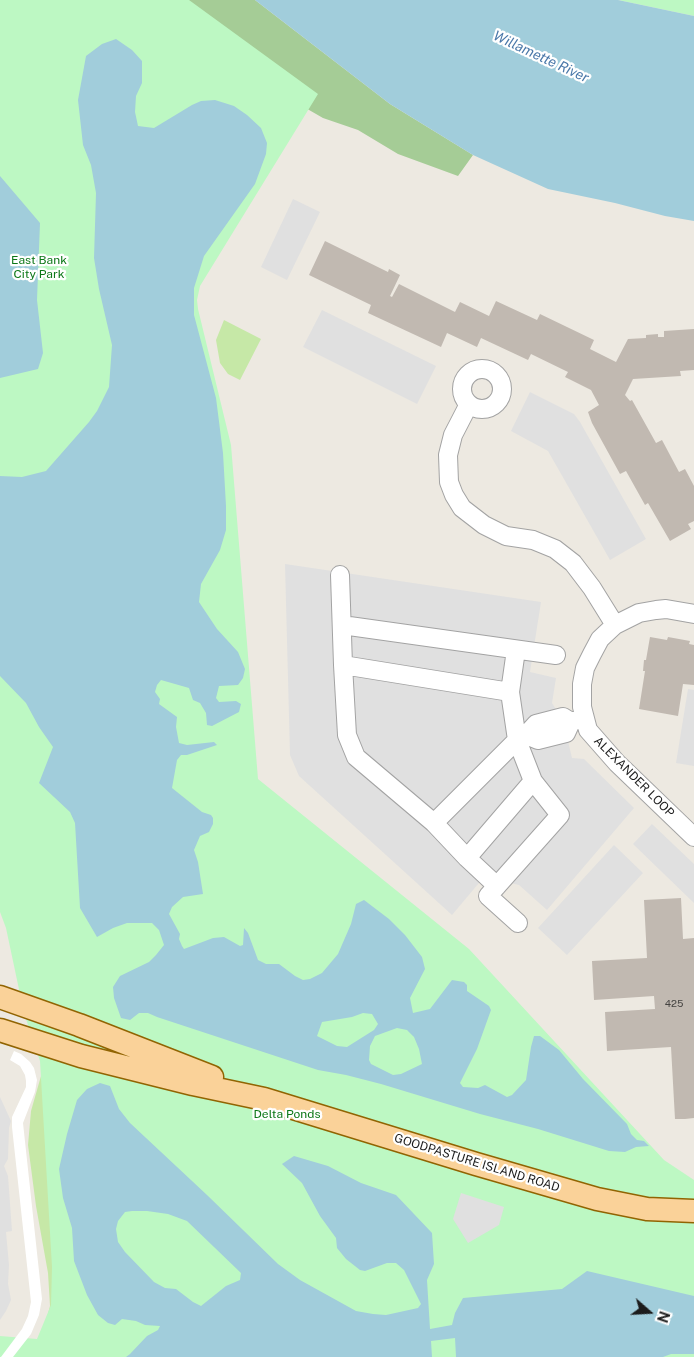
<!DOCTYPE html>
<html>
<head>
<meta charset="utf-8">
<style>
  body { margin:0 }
  #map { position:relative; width:694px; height:1357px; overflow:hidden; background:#ede9e1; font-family:"Public Sans",sans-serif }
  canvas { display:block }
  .north { position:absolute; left:624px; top:1287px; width:50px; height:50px; -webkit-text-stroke:4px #fff; paint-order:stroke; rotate:109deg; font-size:14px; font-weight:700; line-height:20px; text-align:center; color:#1c1c1c }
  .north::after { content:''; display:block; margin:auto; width:18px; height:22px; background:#1c1c1c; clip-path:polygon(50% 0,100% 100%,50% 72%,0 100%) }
</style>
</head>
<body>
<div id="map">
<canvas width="694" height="1357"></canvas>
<div class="north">N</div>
</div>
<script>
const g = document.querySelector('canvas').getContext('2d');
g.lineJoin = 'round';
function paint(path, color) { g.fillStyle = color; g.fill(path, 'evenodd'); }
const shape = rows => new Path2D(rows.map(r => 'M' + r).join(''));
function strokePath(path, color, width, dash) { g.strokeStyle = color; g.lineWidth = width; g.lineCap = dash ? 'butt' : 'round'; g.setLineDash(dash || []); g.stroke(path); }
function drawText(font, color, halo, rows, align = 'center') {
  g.font = font + ' "Public Sans",sans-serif'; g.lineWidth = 4.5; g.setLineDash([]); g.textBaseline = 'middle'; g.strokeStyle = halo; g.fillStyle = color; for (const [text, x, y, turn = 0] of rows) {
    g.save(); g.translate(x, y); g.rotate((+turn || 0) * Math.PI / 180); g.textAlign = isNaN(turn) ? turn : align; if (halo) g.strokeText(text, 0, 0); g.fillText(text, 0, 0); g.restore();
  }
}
paint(shape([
  [224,320,261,339,240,380,228,374,220,363,216,340],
  [41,1076,87,1295,26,1357,44,1329,50,1306,48,1273,36,1206,28,1145,31,1111]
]), '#c6e8a7');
paint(shape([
  [112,0,255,0,390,104,473,155,458,176,398,154,358,130,323,118,189,41]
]), '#a5cc96');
paint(shape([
  [0,0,189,0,318,94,200,286,197,300,198,309,231,445,258,779,469,949,664,1160,694,1180,694,1357,0,1357,0,1336,37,1339,51,1305,52,1267,40,1061,24,1013,6,928,0,912],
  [618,0,694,0,694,16]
]), '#bdf8c3');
paint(shape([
  [293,199,320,212,287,280,261,267],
  [322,310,436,366,417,404,303,347],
  [530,392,574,414,580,422,646,539,610,560,548,451,511,431],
  [285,564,541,602,530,672,556,678,552,703,570,732,566,733,572,758,584,759,634,808,547,910,519,885,484,877,452,915,299,776,290,755],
  [688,689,694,690,694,766,676,763],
  [652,824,694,864,694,903,633,844],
  [614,845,643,873,567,955,538,928],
  [0,1097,11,1121,9,1128,8,1159,4,1166,8,1176,12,1231,6,1232,9,1265,8,1284,11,1300,6,1311,0,1320],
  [461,1193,504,1207,499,1225,468,1243,453,1219]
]), '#e0e0e0');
paint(shape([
  [255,0,618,0,694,16,694,221,665,216,615,203,548,189,473,155,390,104],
  [116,39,132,50,142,61,142,83,136,96,135,112,138,126,154,128,192,105,201,101,215,100,234,106,247,115,261,128,267,143,266,154,255,184,204,256,194,288,194,315,216,398,223,453,226,506,226,530,220,550,201,584,199,602,217,629,238,652,245,669,243,678,238,685,219,686,216,698,219,702,236,701,241,704,239,712,212,726,207,725,206,713,200,703,193,700,189,688,161,680,157,685,155,692,160,699,159,704,177,717,176,727,179,743,187,745,214,742,217,745,187,755,181,755,177,760,172,788,202,812,211,815,213,818,213,824,209,832,200,836,194,850,198,862,203,894,183,897,172,907,169,914,180,934,179,939,182,946,184,949,213,938,224,937,240,946,243,945,244,928,248,933,258,960,266,964,279,964,295,976,303,980,310,979,322,973,338,954,351,924,356,904,364,900,389,919,405,935,422,957,425,969,410,998,413,1013,430,1009,452,980,464,982,467,985,467,991,489,1006,491,1010,477,1049,460,1083,463,1087,478,1088,485,1085,507,1097,512,1095,526,1080,531,1047,534,1036,540,1036,559,1050,583,1079,627,1124,631,1134,637,1140,644,1141,649,1146,636,1147,625,1152,609,1151,538,1129,480,1114,381,1084,346,1075,318,1070,157,1017,148,1013,139,1013,130,1020,121,1018,114,998,113,987,120,976,149,962,156,955,164,945,159,930,152,923,127,923,113,928,97,937,80,908,75,823,70,812,39,783,53,747,39,727,26,703,0,676,0,476,22,477,46,471,89,422,97,411,109,387,112,345,99,289,94,258,96,193,91,165,83,145,78,100,86,56,102,44],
  [363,1013,372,1014,378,1024,374,1030,347,1047,337,1046,317,1036,322,1022,352,1017],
  [397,1028,407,1030,414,1037,419,1049,422,1064,401,1074,393,1075,371,1064,369,1060,370,1046,375,1036],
  [0,176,40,223,37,300,43,353,38,369,0,378],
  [100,1083,110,1086,119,1109,130,1123,207,1195,278,1264,300,1280,356,1311,373,1314,386,1315,418,1308,421,1304,404,1270,396,1263,387,1263,365,1271,360,1270,346,1259,337,1248,336,1238,320,1216,302,1183,282,1164,294,1156,328,1166,361,1183,396,1195,432,1233,434,1264,427,1280,430,1329,452,1325,455,1313,463,1298,562,1289,587,1271,694,1296,694,1354,671,1354,663,1357,456,1357,455,1338,431,1341,432,1357,126,1357,130,1354,147,1336,158,1330,160,1326,145,1325,136,1321,122,1319,115,1325,108,1323,98,1315,87,1295,74,1261,72,1228,63,1198,59,1169,67,1134,77,1100,87,1089],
  [132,1211,147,1211,168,1214,187,1221,241,1273,240,1280,226,1286,201,1306,193,1302,176,1289,165,1288,154,1282,125,1252,118,1242,116,1229,118,1221,125,1212]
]), '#a1cddb');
paint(shape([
  [14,1051,21,1054,30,1062,34,1068,37,1080,35,1092,23,1123,42,1299,39,1315,31,1334,13,1357,1,1357,22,1329,28,1316,31,1302,12,1127,12,1117,26,1087,26,1081,25,1075,20,1066,10,1060]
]), '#fff');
paint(shape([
  [325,241,388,272,389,269,400,275,390,296,392,297,399,284,455,312,460,302,489,316,496,301,537,320,540,314,594,340,590,349,616,362,628,339,646,338,646,335,658,334,658,337,664,337,664,331,694,329,694,370,680,371,681,376,633,379,625,395,630,401,632,400,656,443,662,440,679,472,685,469,694,486,694,521,688,524,691,529,670,541,648,503,645,505,626,471,620,474,592,423,588,412,599,405,591,390,565,377,568,372,531,354,528,360,481,338,477,347,447,333,441,347,368,313,371,305,309,275],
  [650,637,667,640,668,637,690,641,689,644,694,645,694,685,683,684,678,716,639,709,645,671,643,671,644,660,646,660],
  [681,898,683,939,694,938,694,1118,685,1119,675,1119,671,1047,607,1051,605,1012,655,1009,654,996,594,1000,592,961,647,958,644,900]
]), '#c1b9b1');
const minor = shape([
  '462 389a20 20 0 1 1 40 0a20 20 0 1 1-40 0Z',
  [469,404,453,435,448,455,449,482,454,495,462,508,484,525,506,536,533,540,555,549,573,563,592,588,615,625],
  [340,575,343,665],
  [694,614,666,609,656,610,639,613,615,625,600,639,592,654,585,668,582,684,582,707,588,730,617,763,694,837],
  [342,625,556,655],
  [516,650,510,692,517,740,526,735,536,724,563,717,571,722],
  [526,735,538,740,566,733,571,722,581,719],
  [434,823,517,740,533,781,467,858,434,823,356,757,347,735,343,665,510,692],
  [467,858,497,886],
  [518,923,488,896,560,815,533,781]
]);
const major = shape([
  [0,997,79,1025,212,1077],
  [0,1030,81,1056,193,1084,264,1099,476,1164,597,1199,647,1209,694,1211]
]);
strokePath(minor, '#a3a3a3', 20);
strokePath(major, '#916402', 25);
strokePath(minor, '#fff', 18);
strokePath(major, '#fad299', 22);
drawText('10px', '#454341', null, [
  ["425",674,1004]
]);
drawText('12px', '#0c7717', '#fff', [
  ["East Bank",39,260],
  ["City Park",39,274],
  ["Delta Ponds",287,1114]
]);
drawText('12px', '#1c1c1c', '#fff', [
  ["ALEXANDER LOOP",634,777,45],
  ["GOODPASTURE ISLAND ROAD",477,1163,17]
]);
drawText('italic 14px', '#4a78a9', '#fff', [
  ["Willamette River",541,57,25]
]);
</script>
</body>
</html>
